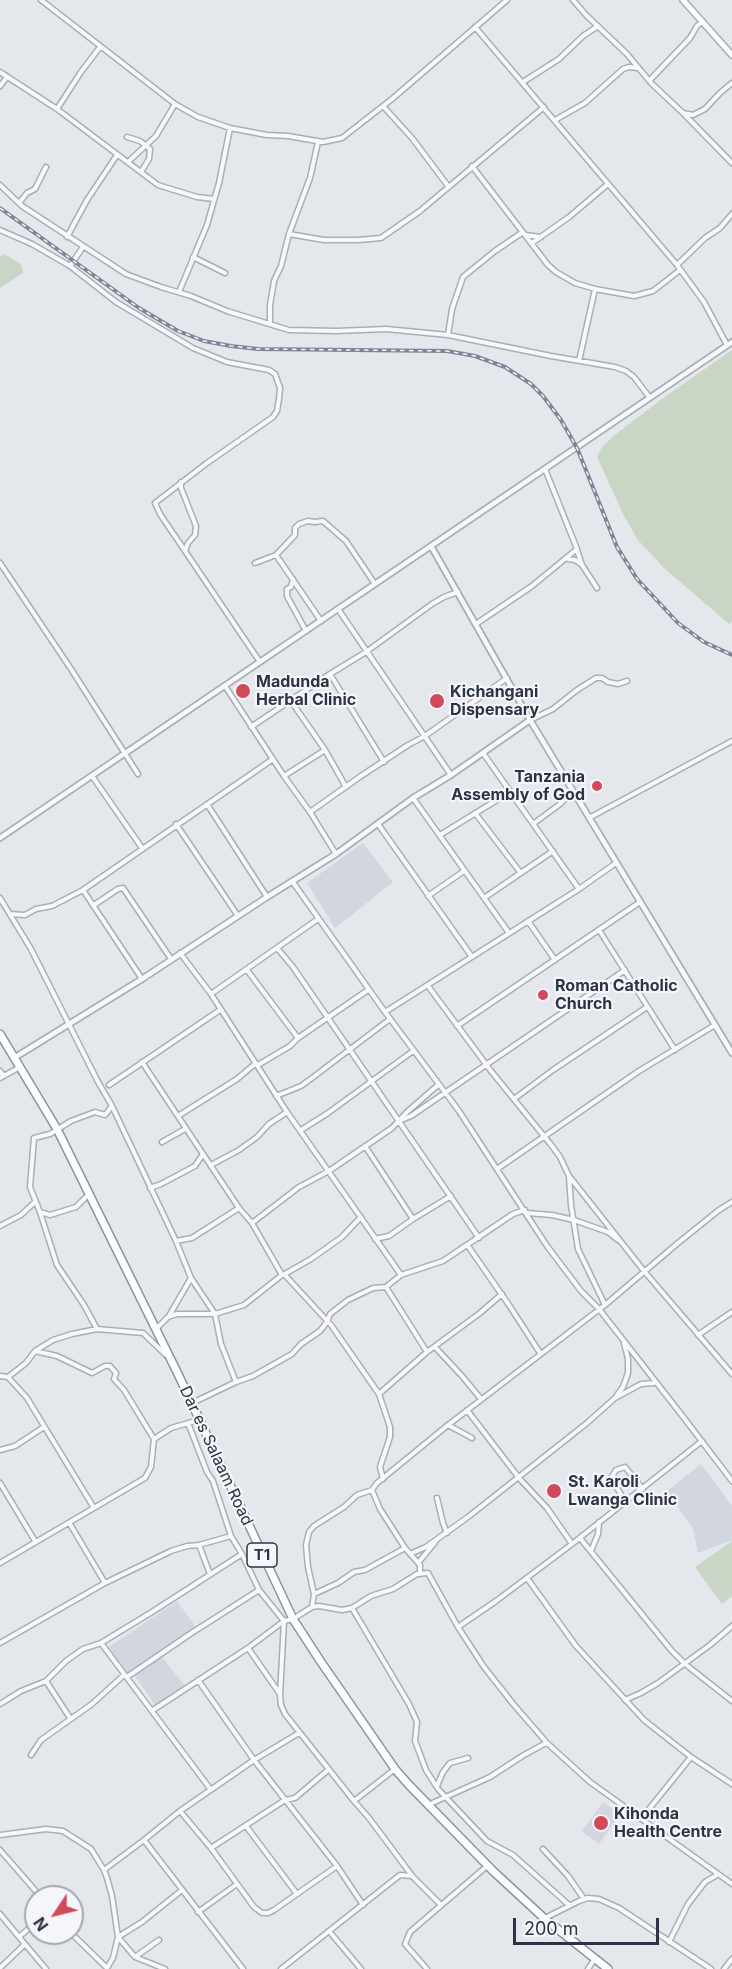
<!DOCTYPE html>
<html>
<head>
<meta charset="utf-8">
<style>
  body { margin:0 }
  #map { position:relative; width:732px; height:1969px; overflow:hidden; background:#e4e7ec; font-family:Inter,sans-serif }
  canvas { display:block }
  .north { position:absolute; left:24px; top:1885px; width:60px; height:60px; box-sizing:border-box; background:#f4f6f9; border:2px solid #a4a8b1; border-radius:50%; rotate:235deg; font-size:16px; font-weight:700; line-height:24px; text-align:center; color:#2b3445 }
  .north::after { content:''; display:block; margin:auto; width:21px; height:27px; background:#d1495b; clip-path:polygon(50% 0,100% 100%,50% 72%,0 100%) }
  .scale { position:absolute; left:513px; top:1918px; width:146px; height:27px; box-sizing:border-box; border:3px solid #2b3445; border-top:0; padding-left:8px; font-size:18px; line-height:21px; white-space:nowrap; color:#2b3445; -webkit-text-stroke:4px #f4f6f9; paint-order:stroke }
</style>
</head>
<body>
<div id="map">
<canvas width="732" height="1969"></canvas>
<div class="north">N</div>
<div class="scale">200 m</div>
</div>
<script>
const g = document.querySelector('canvas').getContext('2d');
g.lineJoin = 'round';
function paint(path, color) { g.fillStyle = color; g.fill(path, 'evenodd'); }
const shape = rows => new Path2D(rows.map(r => 'M' + r).join(''));
function strokePath(path, color, width, dash) { g.strokeStyle = color; g.lineWidth = width; g.lineCap = dash ? 'butt' : 'round'; g.setLineDash(dash || []); g.stroke(path); }
function drawText(font, color, halo, rows, align = 'center') {
  g.font = font + ' Inter,sans-serif'; g.lineWidth = 4.5; g.setLineDash([]); g.textBaseline = 'middle'; g.strokeStyle = halo; g.fillStyle = color; for (const [text, x, y, turn = 0] of rows) {
    g.save(); g.translate(x, y); g.rotate((+turn || 0) * Math.PI / 180); g.textAlign = isNaN(turn) ? turn : align; if (halo) g.strokeText(text, 0, 0); g.fillText(text, 0, 0); g.restore();
  }
}
paint(shape([
  [363,843,393,882,335,928,307,883],
  [701,1464,732,1506,732,1540,698,1553,693,1529,667,1491],
  [177,1601,196,1627,129,1675,109,1647],
  [160,1655,187,1688,157,1708,133,1673],
  [603,1802,620,1814,599,1844,582,1831]
]), '#d2d6de');
paint(shape([
  [4,254,21,264,23,273,0,288,0,257],
  [732,350,732,622,729,624,664,568,638,540,624,516,597,457,602,447,616,434,666,396],
  [732,1541,732,1596,722,1604,695,1567]
]), '#c9d6c5');
const minor = shape([
  [41,0,175,104,198,117,230,128,267,135,288,136,323,142,342,138,392,99,507,0],
  [573,0,586,15,627,54,652,84,683,113,693,115,705,109,720,93,732,83],
  [475,27,677,265,704,302,727,345],
  [0,72,57,109,158,185,197,197,214,199],
  [650,80,690,38,697,26,702,22],
  [523,82,559,59,583,36,598,26],
  [0,86,7,77],
  [383,106,412,138,448,186],
  [57,109,81,72,100,47],
  [684,114,732,163],
  [555,120,585,103,623,69,629,67,638,68],
  [127,137,140,141,150,149,149,159,141,172],
  [128,162,156,136,175,104],
  [472,166,548,265,556,272,575,283,595,289,634,296,653,291,680,270],
  [0,185,22,206,126,274,161,287,191,296,227,311,289,330,336,331,386,329,448,335,551,356,615,367,626,371,634,377,650,398],
  [19,203,27,193,35,189,46,167],
  [0,230,32,244,70,266,116,302,193,348,227,362,269,370,275,374,280,388,279,399,277,411,273,417,207,463,155,503,160,514,260,662],
  [289,234,324,240,358,240,381,238,420,211,544,107],
  [525,235,541,237],
  [67,237,87,200,117,155],
  [532,243,569,217,608,184],
  [193,257,225,273],
  [677,265,705,238,720,228,732,214],
  [70,266,83,247],
  [179,292,207,225,219,183,230,128],
  [270,324,270,305,274,281,281,266,289,234,310,178,318,142],
  [448,335,452,309,463,277,495,251,523,232],
  [579,361,595,289],
  [181,482,181,488,196,526,195,535,188,543,185,551],
  [577,550,582,565,597,588],
  [276,555,321,621],
  [568,559,575,560,581,564],
  [0,563,71,669,138,774],
  [255,563,276,555,295,535,295,528,299,524,308,521,315,522,323,521,346,541,375,584],
  [293,579,291,587,287,589,287,596,306,631],
  [338,609,451,775],
  [476,624,532,586,577,549,545,469],
  [330,674,384,762],
  [225,686,284,776,310,812,336,854],
  [530,720,553,709,577,690,596,678,602,678,608,682,618,684,627,681],
  [251,727,330,674,366,652,432,604,444,597,458,592],
  [325,750,346,787],
  [483,753,579,889],
  [92,776,142,848],
  [284,776,325,750,291,701],
  [413,798,509,933],
  [207,804,267,897],
  [310,812,361,776,408,745,425,736,507,678],
  [475,813,520,872],
  [589,818,732,741],
  [176,824,238,916],
  [378,824,472,957],
  [533,824,560,804,573,791],
  [440,835,510,792],
  [292,881,385,1012,459,1111,547,1246,581,1291,599,1309,684,1418,732,1481],
  [83,890,142,979],
  [428,896,464,871],
  [0,898,31,949,97,1080,112,1106,105,1115,95,1112,71,1121,50,1134,34,1138,30,1187,40,1212,50,1215,76,1207,89,1194],
  [484,898,553,851],
  [94,905,118,889,123,888,171,959],
  [10,914,25,915,36,909,52,906,83,890,273,759],
  [528,921,555,960],
  [599,930,675,1050],
  [277,948,293,967,479,1238],
  [180,953,211,994,287,1112,401,1275],
  [247,970,298,1038],
  [428,986,491,1071,552,1146,560,1157,569,1176,644,1271,732,1374],
  [211,994,318,919],
  [385,1012,579,889,616,863],
  [457,1026,640,902],
  [142,1062,203,1154,239,1208,252,1223,282,1275,244,1305,215,1314,177,1314,168,1317,156,1329],
  [258,1065,290,1046,298,1038,368,990],
  [0,1071,4,1076],
  [0,1078,20,1067],
  [109,1085,220,1010],
  [276,1096,301,1086,312,1078,390,1019],
  [514,1099,553,1070,647,1007],
  [112,1106,176,1241,191,1278,215,1314,221,1344,236,1382],
  [178,1116,237,1079,256,1063],
  [399,1121,411,1116,625,970],
  [301,1130,328,1113,413,1051],
  [162,1142,185,1129],
  [365,1146,413,1219],
  [211,1165,239,1150,257,1137,269,1124,287,1112],
  [497,1169,639,1071,715,1025],
  [569,1177,571,1205,578,1249,605,1305],
  [150,1188,161,1184,195,1166,203,1154],
  [40,1212,57,1265,84,1305,97,1329],
  [527,1213,552,1215,574,1220,608,1232,618,1240],
  [252,1223,299,1187,329,1171,392,1128,407,1112,438,1085],
  [0,1226,21,1215,35,1202],
  [375,1239,389,1236,413,1219,451,1196],
  [176,1241,192,1238,239,1208],
  [468,1246,509,1305,540,1353],
  [284,1274,331,1325,379,1394,390,1427,390,1437,380,1467,383,1479],
  [283,1275,311,1259,342,1237,361,1217],
  [386,1287,427,1352],
  [169,1316,191,1278],
  [698,1335,732,1312],
  [435,1347,462,1376,481,1399],
  [35,1351,57,1356,92,1373,105,1366,110,1366,116,1373,114,1379,124,1390,154,1439],
  [0,1376,8,1377,26,1363,35,1351,53,1340,72,1334,97,1329,143,1333,166,1355],
  [8,1377,27,1398,94,1508],
  [379,1394,427,1352,480,1313,502,1294],
  [617,1395,623,1387,628,1373,628,1359,624,1343],
  [192,1403,236,1382,253,1376,292,1354,301,1344,320,1331,327,1322,330,1314,348,1300,373,1288,386,1287,401,1275,443,1261,513,1214,525,1210],
  [467,1410,519,1478,547,1508,572,1544],
  [188,1423,207,1472,213,1481,231,1536],
  [448,1425,472,1438],
  [0,1450,15,1446,44,1427],
  [0,1483,35,1541],
  [372,1490,380,1509,405,1548,420,1565,420,1574],
  [437,1498,443,1523,447,1533],
  [625,1501,611,1478,616,1470,625,1467,643,1489],
  [70,1524,105,1583],
  [580,1538,671,1650,685,1664,732,1701],
  [199,1545,210,1574],
  [591,1551,598,1534,599,1522],
  [410,1554,426,1547,468,1517,587,1423,615,1398,641,1384,654,1383],
  [0,1563,145,1478,151,1467,154,1439,171,1428,199,1420],
  [418,1563,436,1541],
  [527,1578,576,1646,644,1720,691,1757,732,1784],
  [314,1594,338,1583,354,1572,365,1570,405,1548],
  [312,1607,314,1594,308,1567,306,1545,309,1532,314,1526,344,1507,357,1495,372,1490,377,1483,448,1425,605,1305,678,1243,719,1210,732,1202],
  [352,1608,409,1704,417,1722,415,1741,426,1770,438,1789,487,1841,513,1855,569,1905],
  [458,1627,496,1601,572,1544,702,1441],
  [0,1643,105,1583,171,1551,187,1546,199,1545,231,1536,242,1554],
  [101,1643,211,1790],
  [248,1648,280,1694],
  [127,1677,190,1634,259,1590],
  [198,1680,254,1760,337,1866,363,1905],
  [46,1681,70,1718],
  [625,1700,641,1693,658,1683,710,1645,732,1626],
  [0,1704,21,1691,46,1681,66,1661,83,1649,101,1643,152,1612,242,1554,259,1590,284,1621,280,1695,281,1705,285,1714,354,1801,369,1818,413,1877,441,1905],
  [153,1710,248,1648,284,1621,293,1619,312,1607,319,1606,342,1610,352,1608,371,1596,393,1589,417,1574,428,1573,458,1627,484,1667,514,1705,547,1743,590,1782,732,1884],
  [31,1755,41,1740,92,1704,124,1675],
  [437,1786,443,1772,450,1763,468,1758],
  [354,1801,395,1769],
  [428,1805,490,1777,524,1755,546,1743],
  [180,1811,211,1848,254,1907,262,1913,268,1913,274,1910,337,1866],
  [641,1819,691,1757],
  [246,1826,297,1894],
  [0,1835,46,1829,63,1831,91,1849,104,1870,107,1878,112,1896,118,1937,113,1958,107,1968],
  [211,1848,285,1800,295,1798,328,1770],
  [543,1849,568,1876,584,1899],
  [0,1850,41,1897],
  [104,1870,144,1840],
  [198,1912,237,1884],
  [0,1914,19,1937],
  [545,1918,579,1901,588,1898,599,1899,619,1908,711,1969],
  [36,1922,19,1937,46,1969],
  [329,1931,361,1969],
  [71,1933,107,1968],
  [159,1940,135,1957,118,1937,142,1922,182,1890],
  [669,1942,688,1904,705,1882,717,1875],
  [135,1957,165,1969],
  [0,1968,25,1944],
  [243,1969,144,1840,180,1811,254,1760,299,1733],
  [281,1969,400,1875,411,1876],
  [427,1969,405,1944,410,1932,487,1866],
  [588,1969,594,1960],
  [724,1969,732,1959]
]);
const tertiary = shape([
  [431,546,530,720,732,1053],
  [0,838,732,342],
  [14,1058,142,979,267,897,336,854,413,798,451,775,530,720]
]);
const secondary = shape([
  [683,0,732,55]
]);
const trunk = shape([
  [0,1034,57,1129,178,1374,293,1619,321,1662,395,1769,409,1785,493,1871,545,1919,608,1969]
]);
strokePath(minor, '#a9aeb7', 7);
strokePath(tertiary, '#a9aeb7', 8);
strokePath(secondary, '#a9aeb7', 8);
strokePath(trunk, '#8b94a3', 10);
strokePath(minor, '#f7f8fa', 4);
strokePath(tertiary, '#f7f8fa', 4.5);
strokePath(secondary, '#fff', 5);
strokePath(trunk, '#fff', 7);
const rail = shape([
  [0,208,139,308,178,331,204,341,231,346,258,349,447,351,475,356,505,367,531,384,543,396,561,420,577,448,617,547,637,579,678,623,704,642,732,655]
]);
strokePath(rail, '#7d8696', 4);
strokePath(rail, '#f4f6f9', 1.5, [4.5]);
for (const [x, y, r, color] of [
  [243,691,8,"#d1495b"],
  [437,701,8,"#d1495b"],
  [597,786,6,"#d1495b"],
  [543,995,6,"#d1495b"],
  [554,1491,8,"#d1495b"],
  [601,1823,8,"#d1495b"]
]) { const dot = new Path2D(); dot.arc(x, y, r, 0, 2 * Math.PI); g.fillStyle = color; g.fill(dot); strokePath(dot, '#f4f6f9', 2); }
for (const [x, y, w] of [
  [262,1555,30]
]) { const box = new Path2D(); box.roundRect(x - w / 2, y - 12, w, 24, 4.5); g.fillStyle = '#f4f6f9'; g.fill(box); strokePath(box, '#2b3445', 1.5); }
drawText('bold 15px', '#2b3445', null, [
  ["T1",262,1555]
]);
drawText('bold 16px', '#2b3445', '#f4f6f9', [
  ["Madunda",256,682],
  ["Herbal Clinic",256,700],
  ["Kichangani",450,692],
  ["Dispensary",450,710],
  ["Tanzania",585,777,"right"],
  ["Assembly of God",585,795,"right"],
  ["Roman Catholic",555,986],
  ["Church",555,1004],
  ["St. Karoli",568,1482],
  ["Lwanga Clinic",568,1500],
  ["Kihonda",614,1814],
  ["Health Centre",614,1832]
], 'left');
drawText('16px', '#2b3445', '#f4f6f9', [
  ["Dar es Salaam Road",216,1456,65]
]);
</script>
</body>
</html>
